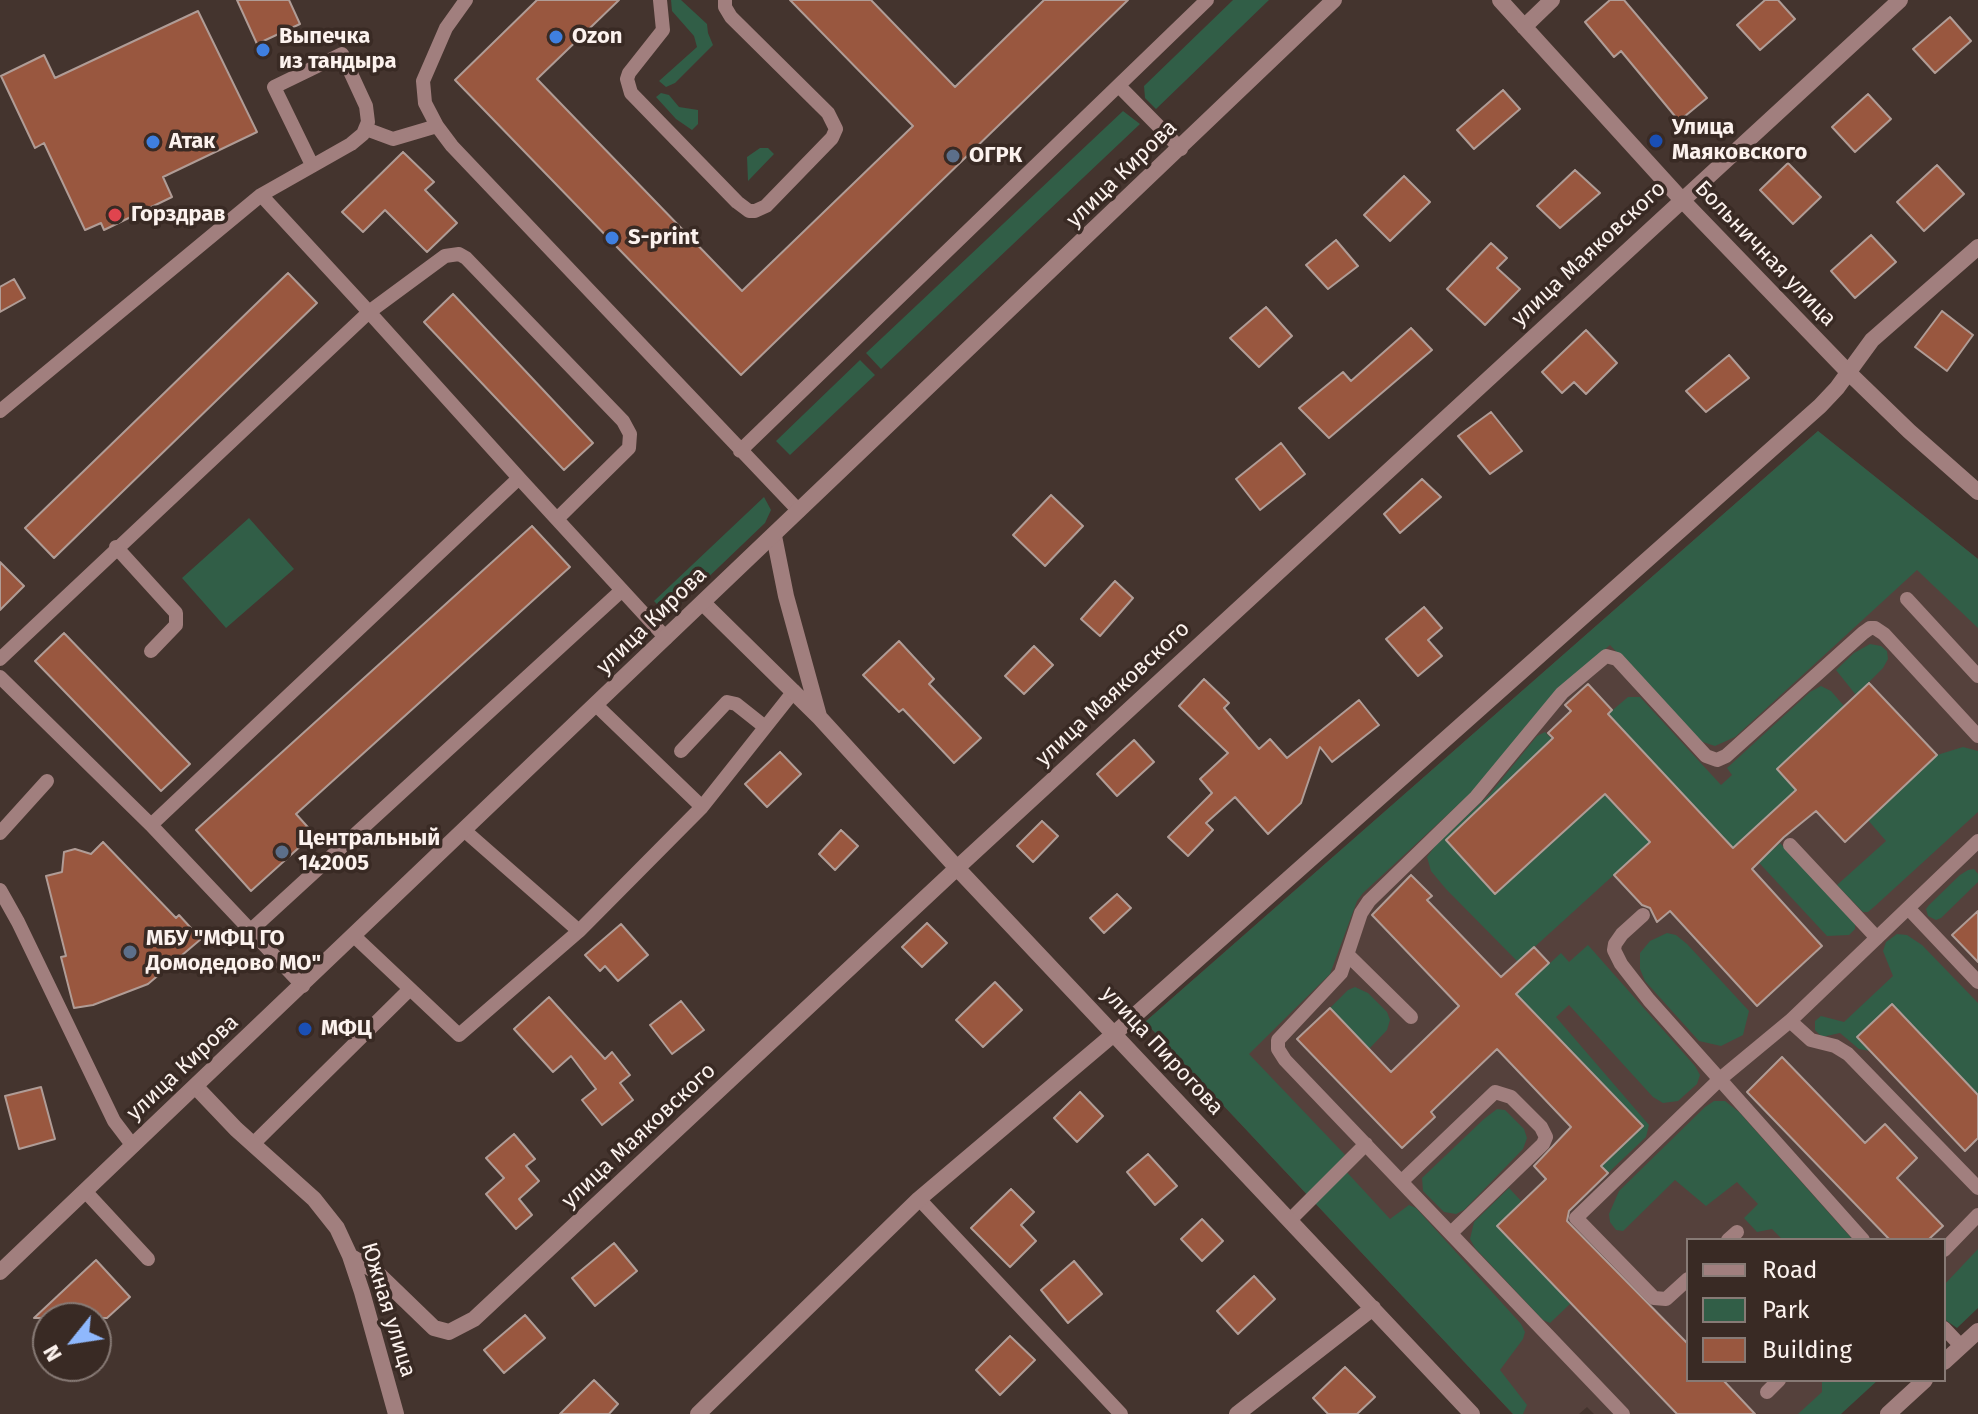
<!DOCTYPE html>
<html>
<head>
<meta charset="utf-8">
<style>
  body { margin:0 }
  #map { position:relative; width:1978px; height:1414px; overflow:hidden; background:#44342e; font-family:"Fira Sans",sans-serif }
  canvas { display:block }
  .legend { position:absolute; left:1686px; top:1238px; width:260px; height:144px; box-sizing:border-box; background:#392a24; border:2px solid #877a75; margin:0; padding:10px 14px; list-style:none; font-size:24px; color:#fcf2ee }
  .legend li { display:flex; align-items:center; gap:16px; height:40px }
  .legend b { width:40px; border:2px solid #877a75 }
  .north { position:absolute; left:32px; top:1302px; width:80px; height:80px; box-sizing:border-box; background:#392a24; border:2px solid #877a75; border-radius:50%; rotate:240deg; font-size:22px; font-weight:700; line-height:32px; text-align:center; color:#fcf2ee }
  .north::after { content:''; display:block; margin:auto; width:28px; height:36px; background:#8fb8fd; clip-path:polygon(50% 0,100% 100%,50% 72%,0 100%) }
</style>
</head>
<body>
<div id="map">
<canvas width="1978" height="1414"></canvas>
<ul class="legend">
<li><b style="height:10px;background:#a17f7e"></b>Road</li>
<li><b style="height:22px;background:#315e47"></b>Park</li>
<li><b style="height:22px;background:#99573f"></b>Building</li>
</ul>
<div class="north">N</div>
</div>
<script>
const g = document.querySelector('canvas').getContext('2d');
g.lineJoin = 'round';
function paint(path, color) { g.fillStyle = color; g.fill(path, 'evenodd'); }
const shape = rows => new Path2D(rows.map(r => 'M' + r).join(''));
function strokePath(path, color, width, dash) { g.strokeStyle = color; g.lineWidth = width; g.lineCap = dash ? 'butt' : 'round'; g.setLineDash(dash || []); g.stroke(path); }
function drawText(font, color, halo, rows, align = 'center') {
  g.font = font + ' "Fira Sans",sans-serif'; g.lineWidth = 7; g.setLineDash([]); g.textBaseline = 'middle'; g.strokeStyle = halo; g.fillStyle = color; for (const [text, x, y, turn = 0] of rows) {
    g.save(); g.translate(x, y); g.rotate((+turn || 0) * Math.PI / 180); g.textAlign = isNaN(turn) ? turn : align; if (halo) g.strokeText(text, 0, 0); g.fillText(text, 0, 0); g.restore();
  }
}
paint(shape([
  [1818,431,1978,559,1978,1286,1944,1318,1944,1240,1688,1240,1688,1380,1877,1380,1840,1414,1594,1414,1587,1407,1579,1414,1513,1414,1145,1022]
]), '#55413c');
paint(shape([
  [671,0,681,0,707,24,708,33,713,45,675,83,666,87,659,81,697,47,694,36,672,11],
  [1233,0,1269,0,1156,109,1145,98,1144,86],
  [661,93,669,95,679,107,698,110,698,124,692,130,676,119,656,97],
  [1123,111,1140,124,881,369,866,353],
  [760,148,768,148,774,154,748,181,747,157],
  [860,360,875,375,790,455,776,441],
  [1818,431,1978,559,1978,628,1917,570,1735,737,1715,746,1700,741,1610,645,1558,689,1487,778,1363,893,1357,901,1330,974,1249,1054,1350,1160,1343,1168,1390,1219,1409,1205,1416,1208,1521,1324,1525,1332,1523,1339,1500,1370,1527,1405,1523,1414,1513,1414,1145,1022],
  [764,497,771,510,765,523,676,608,673,610,661,608,654,601],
  [249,518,294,569,226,628,182,578],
  [1870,644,1881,646,1887,651,1888,659,1883,668,1856,695,1836,670,1854,653],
  [1821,686,1831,691,1844,706,1777,769,1796,790,1733,848,1608,714,1628,697,1640,697,1721,785,1732,775,1727,768,1810,692],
  [1545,732,1650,842,1518,962,1446,889,1431,871,1427,857,1436,845,1489,795,1537,736],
  [1963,747,1978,751,1978,812,1875,906,1868,912,1863,912,1837,885,1886,841,1868,820,1937,755],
  [1765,840,1774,849,1780,843,1855,924,1855,929,1849,935,1827,936,1750,853],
  [1974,869,1978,874,1978,882,1941,918,1936,920,1928,916,1926,909,1929,905,1960,875,1968,870],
  [1667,933,1676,935,1687,944,1749,1011,1743,1035,1721,1046,1699,1041,1645,981,1640,969,1640,953,1650,941],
  [1897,934,1907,935,1922,945,1978,1003,1978,1095,1892,1004,1870,1051,1859,1049,1840,1033,1822,1037,1815,1030,1815,1021,1821,1016,1844,1022,1893,976,1883,951,1886,942],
  [1588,945,1695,1066,1700,1075,1697,1084,1678,1101,1663,1103,1653,1097,1569,1005,1556,1017,1649,1125,1646,1137,1608,1173,1601,1166,1643,1126,1516,994,1561,953,1569,962],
  [1355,987,1368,993,1387,1012,1390,1020,1387,1030,1369,1049,1330,1008,1348,990],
  [1714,1101,1725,1101,1739,1112,1853,1240,1783,1240,1772,1229,1757,1232,1744,1218,1758,1204,1737,1182,1706,1206,1675,1180,1623,1231,1616,1230,1610,1222,1609,1214,1619,1191,1705,1107],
  [1497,1109,1505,1110,1524,1129,1527,1138,1523,1149,1464,1210,1456,1214,1444,1212,1423,1191,1422,1178,1484,1119],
  [1509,1188,1522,1202,1571,1303,1550,1323,1543,1320,1475,1248,1470,1239,1474,1222],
  [1978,1249,1978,1308,1957,1328,1944,1319,1944,1285],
  [1822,1380,1878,1380,1841,1414,1798,1414,1822,1392]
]), '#315e47');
const building = shape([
  [237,0,289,0,300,24,257,44,237,0],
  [537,0,619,0,537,79,742,291,913,126,790,0,871,0,955,87,1044,0,1128,0,741,375,455,80,537,0],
  [1610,0,1624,0,1707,98,1679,121,1621,51,1614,57,1585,22,1610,0],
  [1765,0,1778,0,1795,19,1760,50,1737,25,1765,0],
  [198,11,257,132,163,177,172,197,104,230,101,223,85,230,44,143,35,148,1,76,44,55,55,78,198,11],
  [1950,17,1971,41,1935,73,1913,49,1950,17],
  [1503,90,1520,109,1474,149,1457,130,1503,90],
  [1868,94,1891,119,1855,152,1832,127,1868,94],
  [403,152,434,182,425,190,457,223,427,252,385,210,363,232,342,212,403,152],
  [1788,163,1821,197,1793,224,1760,190,1788,163],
  [1937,165,1964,194,1924,231,1897,202,1937,165],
  [1575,170,1600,193,1560,228,1537,206,1575,170],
  [1404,176,1430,202,1390,241,1364,215,1404,176],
  [1871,235,1896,262,1855,298,1831,271,1871,235],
  [1336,240,1358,266,1328,289,1306,265,1336,240],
  [1491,243,1507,258,1497,268,1520,289,1485,325,1447,289,1491,243],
  [288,273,317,303,54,558,25,528,288,273],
  [14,279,25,298,0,312,0,287,14,279],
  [453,294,593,443,564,470,424,322,453,294],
  [1266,307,1292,336,1259,367,1230,338,1266,307],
  [1942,311,1973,335,1947,371,1915,347,1942,311],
  [1411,328,1432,350,1329,438,1299,408,1343,372,1351,381,1411,328],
  [1586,330,1617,363,1586,394,1574,382,1562,393,1542,372,1586,330],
  [1729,355,1749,378,1706,412,1686,391,1729,355],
  [1491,412,1522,451,1490,474,1458,436,1491,412],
  [1281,443,1305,474,1260,510,1236,479,1281,443],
  [1422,479,1441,497,1400,533,1384,514,1422,479],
  [1051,495,1083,526,1045,566,1013,535,1051,495],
  [532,526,570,567,296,814,314,834,251,891,196,830,532,526],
  [0,562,24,586,0,610,0,562],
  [1115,581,1133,598,1100,636,1081,619,1115,581],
  [1424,607,1442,628,1428,640,1442,656,1418,676,1386,639,1424,607],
  [64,633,190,764,161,791,35,661,64,633],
  [899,641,934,679,929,684,981,738,954,763,903,709,899,712,863,675,899,641],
  [1034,646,1053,665,1024,694,1005,676,1034,646],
  [1204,679,1229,703,1224,708,1259,749,1270,739,1287,758,1359,700,1379,725,1332,762,1320,747,1301,803,1268,834,1235,797,1206,823,1213,830,1188,856,1168,837,1212,793,1200,779,1228,753,1179,706,1204,679],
  [1869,683,1937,755,1845,842,1816,811,1784,837,1752,869,1822,946,1757,1006,1670,911,1657,922,1650,908,1642,905,1614,875,1650,842,1605,794,1495,894,1446,840,1553,738,1548,733,1571,711,1565,705,1588,684,1612,710,1608,714,1733,848,1796,790,1777,769,1869,683],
  [1134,740,1154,762,1117,796,1097,774,1134,740],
  [780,752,801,774,767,807,745,784,780,752],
  [1042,821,1058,836,1033,862,1017,846,1042,821],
  [841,830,858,846,835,870,819,854,841,830],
  [103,842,176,918,179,915,201,939,148,984,93,1005,74,1008,61,957,66,956,46,876,62,872,64,852,75,849,91,854,103,842],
  [1411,875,1432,896,1427,900,1501,977,1534,947,1549,963,1516,994,1643,1126,1601,1166,1608,1173,1569,1211,1567,1221,1688,1344,1688,1380,1723,1380,1755,1414,1677,1414,1497,1226,1546,1179,1534,1166,1571,1127,1497,1049,1431,1112,1435,1117,1402,1148,1297,1039,1330,1008,1391,1072,1459,1006,1372,915,1411,875],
  [1117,894,1131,908,1104,933,1090,918,1117,894],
  [1978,911,1978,962,1952,935,1978,911],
  [927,923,947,943,922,967,902,947,927,923],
  [621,924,648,955,618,981,605,966,600,971,585,955,621,924],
  [995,982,1022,1010,983,1047,956,1020,995,982],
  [549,997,605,1059,612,1052,630,1075,620,1083,633,1100,602,1125,582,1100,596,1089,571,1056,553,1072,514,1029,549,997],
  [681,1001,704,1030,672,1054,650,1025,681,1001],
  [1892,1004,1978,1095,1978,1138,1965,1151,1857,1037,1892,1004],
  [1782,1057,1865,1143,1885,1124,1917,1158,1897,1178,1943,1226,1928,1240,1890,1240,1747,1092,1782,1057],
  [41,1087,55,1139,19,1149,5,1096,41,1087],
  [1080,1092,1103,1116,1077,1142,1054,1118,1080,1092],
  [514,1134,535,1159,526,1166,539,1181,519,1199,532,1215,516,1229,486,1194,504,1178,486,1158,514,1134],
  [1148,1154,1177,1186,1155,1205,1127,1172,1148,1154],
  [1011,1189,1034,1212,1021,1225,1036,1241,1010,1267,971,1228,1011,1189],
  [1202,1219,1223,1241,1202,1261,1181,1239,1202,1219],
  [614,1243,637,1271,595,1306,572,1278,614,1243],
  [96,1260,130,1297,107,1318,34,1318,96,1260],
  [1074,1261,1102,1294,1068,1323,1041,1290,1074,1261],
  [1254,1276,1275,1299,1238,1334,1217,1311,1254,1276],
  [525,1315,545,1338,504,1373,484,1350,525,1315],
  [1010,1336,1035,1360,1000,1395,976,1370,1010,1336],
  [1345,1367,1375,1397,1357,1414,1328,1414,1313,1398,1345,1367],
  [594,1380,618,1404,609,1414,560,1414,594,1380]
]);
paint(building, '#99573f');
strokePath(building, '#b09c96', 2);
strokePath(shape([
  [466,0,446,28,423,81,425,103,437,126,452,146,799,511],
  [660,0,663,30,629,73,627,79,631,93,737,202,749,211,755,211,766,206,832,138,836,129,828,113,731,17,725,7,725,0],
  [1119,86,1181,149],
  [366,129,393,139,437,126],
  [261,195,369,312,445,256,459,254,466,258,623,421,630,434,629,448,557,519],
  [0,411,261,195,351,144,363,134,368,122,366,106,342,54,274,87,312,165],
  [740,451,1207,0],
  [116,547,176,613,176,625,151,651],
  [1907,599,1978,676],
  [0,659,369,312,519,478],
  [0,677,151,825],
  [596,705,702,807],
  [681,751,727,702,736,704,765,727],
  [465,831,579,931],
  [0,833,47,781],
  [1790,845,1877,938],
  [0,890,18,922,114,1121,133,1146],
  [1908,908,1978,982],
  [1643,915,1622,934,1615,944,1614,950,1621,964,1649,1000,1863,1240],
  [251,930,621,591],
  [354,936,459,1035,579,931,702,807,794,691],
  [1348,955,1411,1017],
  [303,986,151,825,519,478,666,638],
  [1790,1021,1811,1040,1835,1046,1848,1054,1978,1188],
  [253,1144,410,989],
  [1402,1181,1495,1092,1511,1097,1541,1127,1546,1137,1543,1144,1451,1233],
  [85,1191,148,1259],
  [919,1199,1121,1414],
  [1290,1220,1366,1144],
  [1728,1240,1737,1232],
  [1944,1250,1978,1215],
  [1688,1279,1666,1299,1654,1298,1576,1218,1720,1079,1790,1021,1978,841],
  [1944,1328,1961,1346],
  [1767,1392,1779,1380],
  [1623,1414,1285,1060,1278,1049,1278,1040,1341,973,1361,913,1369,901,1476,797,1562,693,1606,656,1617,659,1706,756,1717,760,1726,756,1863,633,1870,628,1875,628,1884,634,1978,736]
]), '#a17f7e', 14);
strokePath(shape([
  [1500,0,1681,199,1848,372,1909,431,1978,492],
  [1524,27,1552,0],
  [774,536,786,596,819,716],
  [703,603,820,718,957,868,1472,1414],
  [196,1087,236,1129,314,1199,337,1228,350,1256,362,1292,396,1414],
  [350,1256,375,1271,434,1328,449,1332,474,1319,957,868,1900,0],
  [1944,1362,1978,1331],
  [698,1414,919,1199,1115,1033,1820,406,1837,388,1872,340,1978,247],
  [1237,1414,1373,1308],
  [1888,1414,1925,1380]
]), '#a17f7e', 16);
strokePath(shape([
  [0,1272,1334,0]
]), '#a17f7e', 16);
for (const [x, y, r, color] of [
  [556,37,8,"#3f7fe0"],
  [263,50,8,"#3f7fe0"],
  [1656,141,8,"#1a4fb4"],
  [153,142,8,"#3f7fe0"],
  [953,156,8,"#5c6f8a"],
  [115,215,8,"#e0444e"],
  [612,238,8,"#3f7fe0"],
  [282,852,8,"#5c6f8a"],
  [130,952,8,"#5c6f8a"],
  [305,1029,8,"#1a4fb4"]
]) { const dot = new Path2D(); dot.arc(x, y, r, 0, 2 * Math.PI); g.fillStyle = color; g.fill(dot); strokePath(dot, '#392a24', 3); }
drawText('bold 22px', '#fcf2ee', '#392a24', [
  ["Выпечка",279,37],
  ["из тандыра",279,62],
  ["Ozon",572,37],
  ["Улица",1672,128],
  ["Маяковского",1672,153],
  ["Атак",169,142],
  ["ОГРК",969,156],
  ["Горздрав",131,215],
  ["S-print",628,238],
  ["Центральный",298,839],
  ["142005",298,864],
  ["МБУ \"МФЦ ГО",146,939],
  ["Домодедово МО\"",146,964],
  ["МФЦ",321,1029]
], 'left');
drawText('22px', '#fcf2ee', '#392a24', [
  ["улица Кирова",1122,174,-44],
  ["улица Маяковского",1589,254,-43],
  ["Больничная улица",1765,254,46],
  ["улица Кирова",652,621,-44],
  ["улица Маяковского",1113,694,-43],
  ["улица Пирогова",1162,1051,47],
  ["улица Кирова",183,1068,-43],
  ["улица Маяковского",639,1136,-43],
  ["Южная улица",388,1310,73]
]);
</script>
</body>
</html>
